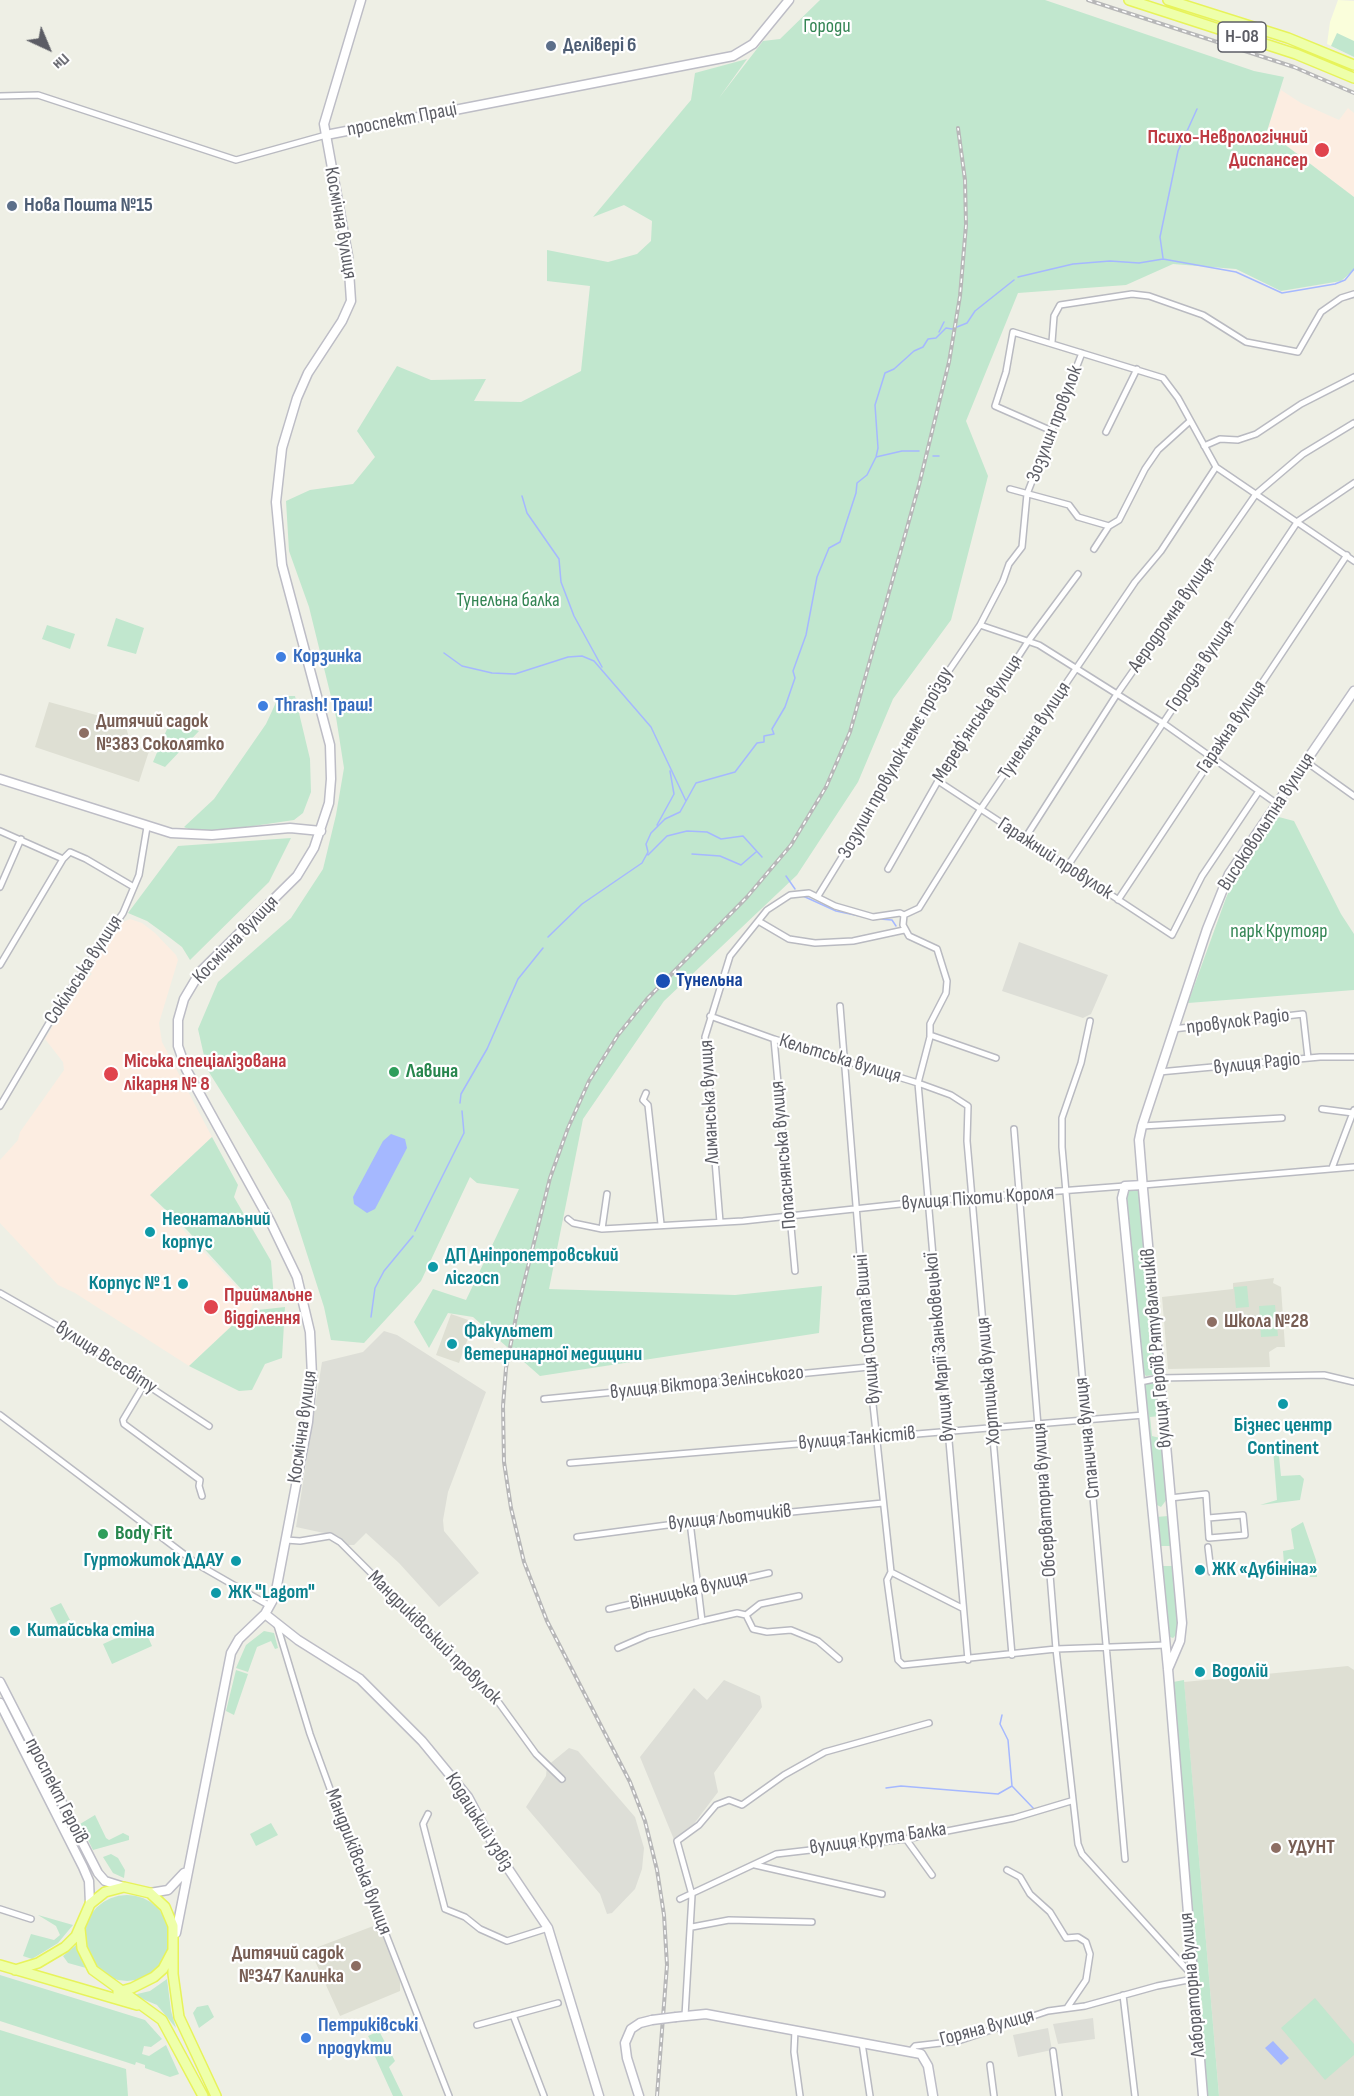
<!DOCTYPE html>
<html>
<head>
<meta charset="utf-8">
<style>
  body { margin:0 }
  #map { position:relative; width:1354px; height:2096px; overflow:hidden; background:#eeefe5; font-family:"Sofia Sans Condensed",sans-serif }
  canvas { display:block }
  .north { position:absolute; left:18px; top:18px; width:60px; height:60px; -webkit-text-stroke:4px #fff; paint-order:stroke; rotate:136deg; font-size:16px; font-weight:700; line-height:24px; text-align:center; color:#5c5d65 }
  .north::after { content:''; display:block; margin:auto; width:21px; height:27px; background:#5c5d65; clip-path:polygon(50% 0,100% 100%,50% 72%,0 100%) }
</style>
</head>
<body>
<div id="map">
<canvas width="1354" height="2096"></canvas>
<div class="north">Пн</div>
</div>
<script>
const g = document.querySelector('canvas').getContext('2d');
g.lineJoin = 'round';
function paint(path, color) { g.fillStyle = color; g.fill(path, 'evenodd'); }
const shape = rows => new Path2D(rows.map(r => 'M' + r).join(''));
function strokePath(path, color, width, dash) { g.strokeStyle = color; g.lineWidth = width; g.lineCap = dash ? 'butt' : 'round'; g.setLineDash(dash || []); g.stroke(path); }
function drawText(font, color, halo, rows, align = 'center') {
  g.font = font + ' "Sofia Sans Condensed",sans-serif'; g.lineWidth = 4.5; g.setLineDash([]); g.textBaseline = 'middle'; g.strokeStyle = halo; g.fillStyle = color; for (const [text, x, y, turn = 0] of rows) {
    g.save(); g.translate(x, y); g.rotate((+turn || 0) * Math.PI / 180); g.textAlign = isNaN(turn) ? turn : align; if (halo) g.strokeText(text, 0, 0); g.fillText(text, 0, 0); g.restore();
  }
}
paint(shape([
  [1338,0,1354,1,1354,57,1327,44,1330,22]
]), '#fafedb');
paint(shape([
  [1019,942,1108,975,1091,1014,1083,1018,1002,991],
  [384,1331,397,1335,486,1392,448,1492,443,1520,444,1531,479,1573,439,1607,399,1563,366,1533,354,1545,348,1545,338,1536,296,1527,322,1362,363,1352],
  [724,1680,760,1696,762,1707,714,1773,718,1792,690,1829,675,1842,640,1757,694,1688,707,1700],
  [569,1748,578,1751,635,1817,644,1848,642,1869,635,1889,612,1913,607,1914,600,1894,526,1807,546,1776,547,1766],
  [1093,2018,1095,2039,1058,2044,1053,2024],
  [1048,2028,1052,2050,1018,2057,1013,2035]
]), '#ddded7');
paint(shape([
  [49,702,125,723,130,742,150,748,139,782,35,747],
  [1274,1278,1273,1283,1281,1287,1285,1347,1277,1347,1269,1352,1270,1367,1168,1369,1162,1297,1233,1289,1233,1283],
  [451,1314,474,1322,459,1363,436,1355],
  [1348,1666,1354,1670,1354,2096,1219,2096,1184,1682],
  [376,1925,384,1938,400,1981,400,1991,340,2016,310,1950]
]), '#dedfd3');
paint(shape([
  [1281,90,1301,103,1339,120,1348,108,1354,113,1354,197,1267,131],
  [130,919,142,923,155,933,176,955,178,960,159,1023,162,1042,212,1137,150,1195,253,1304,247,1316,238,1320,189,1366,75,1293,58,1285,0,1223,0,1160,18,1140,20,1132,64,1070,63,1062,45,1039,67,1003,79,991,79,987,92,974,89,971,123,922]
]), '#fcede1');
paint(shape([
  [820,0,1045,0,1254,71,1284,77,1267,131,1354,197,1354,270,1341,281,1281,291,1236,269,1173,264,1126,285,1018,293,966,421,988,476,951,620,893,699,858,782,797,875,664,1001,583,1119,549,1289,735,1295,822,1286,819,1333,540,1376,473,1317,448,1313,429,1348,414,1322,433,1289,466,1300,519,1189,477,1183,470,1177,421,1281,364,1343,331,1340,324,1307,290,1201,207,1069,198,1029,218,982,291,918,323,869,336,815,344,768,336,717,309,607,289,551,286,501,310,490,353,484,375,457,357,431,397,366,431,380,486,379,474,401,521,402,581,371,590,286,547,281,547,250,608,262,637,254,651,241,652,221,624,205,593,217,691,100,695,73,747,59,719,98,763,41,780,39],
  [1337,33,1354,41,1354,57,1331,46],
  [116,618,144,628,136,654,107,646],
  [47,625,75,634,70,649,42,639],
  [279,696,295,696,310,759,311,792,303,813,294,820,199,834,184,827,214,799,266,724],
  [170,722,199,731,165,767,153,762],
  [1275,816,1294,821,1341,914,1354,934,1354,990,1188,1003,1226,898,1237,873],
  [291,838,269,882,190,960,182,947,165,934,147,921,128,913,178,846],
  [212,1137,238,1185,234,1197,271,1261,274,1300,254,1303,187,1230,150,1195],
  [1138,1188,1141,1194,1154,1375,1146,1376,1142,1372,1125,1192],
  [1247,1286,1249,1307,1236,1308,1234,1287],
  [1275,1305,1278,1336,1261,1337,1259,1306],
  [285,1307,282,1358,265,1364,252,1390,239,1391,189,1366,238,1320,247,1321,258,1310],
  [1154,1382,1158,1390,1160,1416,1150,1417,1152,1436,1160,1438,1163,1447,1167,1499,1161,1507,1155,1504,1143,1387,1145,1383],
  [1278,1446,1281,1476,1300,1475,1304,1479,1300,1500,1260,1505,1277,1500,1273,1449],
  [1168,1516,1171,1546,1159,1546,1156,1517],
  [1303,1522,1316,1560,1317,1577,1285,1577,1283,1551,1294,1549,1291,1529],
  [1161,1566,1172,1566,1173,1569,1179,1632,1173,1638,1167,1636],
  [61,1603,70,1620,59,1626,50,1608],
  [143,1626,152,1646,112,1664,103,1644],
  [264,1631,274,1633,278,1648,275,1649,271,1641,257,1647,248,1672,236,1668,246,1645],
  [236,1670,248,1674,234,1715,226,1711],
  [1184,1680,1219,2096,1207,2096,1199,2014,1203,2014,1202,2001,1198,2001,1173,1682],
  [95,1815,106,1838,109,1840,123,1833,129,1836,129,1840,93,1850,80,1824],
  [271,1823,278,1835,256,1846,250,1834],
  [111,1854,118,1858,125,1870,124,1878,113,1873,103,1857],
  '84 1938a43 43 0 1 1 86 0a43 43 0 1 1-86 0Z',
  [38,1915,73,1925,58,1943,32,1959,23,1956,31,1934,54,1940,60,1935,56,1926],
  [76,1945,81,1958,86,1968,68,1963,63,1956],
  [0,1975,145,2020,162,2039,151,2047,144,2046,142,2054,149,2056,166,2045,179,2074,170,2077,145,2068,145,2065,136,2062,135,2065,0,2021],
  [167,1979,171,2011,176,2028,157,2005,133,1995,150,1991],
  [1315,1998,1354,2044,1354,2055,1325,2080,1281,2028],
  [208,2005,214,2017,199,2028,193,2013,197,2007],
  [0,2030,126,2069,128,2096,0,2096],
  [379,2031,395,2061,389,2067,403,2096,393,2096,372,2050,375,2048,368,2036]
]), '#c1e7ce');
paint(shape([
  [391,1134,405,1139,407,1148,375,1209,367,1213,354,1204,353,1197,383,1141],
  [1273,2041,1289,2058,1281,2065,1265,2048]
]), '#a5b8ff');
strokePath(shape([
  [1163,258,1160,237,1178,151,1197,109],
  [1018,277,1073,264,1110,261,1139,263,1163,259,1236,272,1282,293,1335,284,1345,280,1354,269],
  [939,332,944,322],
  [933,456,939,456],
  [876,457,902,451,919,451],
  [522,496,527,513,559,559,561,582,574,616,602,667],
  [444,653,462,666,492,673,515,674,568,657,582,656,594,661,651,727,686,801],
  [657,825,674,794,670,771],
  [692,854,720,856,741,865,756,852],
  [648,855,667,836,687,831,707,832,721,839,743,836,762,857],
  [786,876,795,889],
  [803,896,836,911,869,918],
  [880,919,892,920,896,926],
  [548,937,582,904,642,863,648,852,646,844,651,833,665,819,680,812,696,783,735,772,757,743,764,742,764,736,774,734,772,729,785,707,795,678,793,671,806,635,817,577,829,548,840,542,856,493,857,483,867,475,876,457,878,448,875,405,885,373,894,369,914,351,923,347,928,339,936,338,946,328,952,329,967,323,975,311,1014,280],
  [460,1103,461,1094,487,1049,518,979,543,948],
  [415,1231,464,1133,462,1111],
  [371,1317,375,1288,384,1271,413,1236],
  [1012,1786,1034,1809],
  [886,1788,901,1786,998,1794,1012,1786,1008,1740,1000,1724,1002,1715]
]), '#a5b8ff', 1.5);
const street = shape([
  [0,96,38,95,236,160,326,135],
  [1052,342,1054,316,1060,305,1132,294,1149,296,1203,315,1246,342,1298,352,1321,312,1341,298,1354,294],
  [1052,431,995,406,1006,372,1013,332,1163,378,1178,398,1216,467,1354,561],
  [1106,432,1137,369],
  [1204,446,1220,439,1238,440,1256,434,1301,404,1354,377],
  [1010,489,1069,505,1078,517,1109,526],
  [1094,549,1109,526,1119,520,1145,469,1158,450,1190,421],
  [980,625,1039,645,1163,723,1276,803],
  [1305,761,1354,796],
  [938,781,1172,935,1202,876,1259,791],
  [0,831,63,859,70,852,86,859,132,886],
  [1024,840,1117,694,1256,494,1303,454,1354,423],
  [1067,867,1298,521,1354,483],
  [888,869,938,781,1029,640,1078,574],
  [0,887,21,839],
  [818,896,896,769,931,697,980,625,1003,581,1009,564,1022,547,1027,494,1082,353],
  [1118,900,1347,555],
  [904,915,903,925,909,936,937,949,947,981,946,993,930,1024,930,1037,918,1083,968,1660],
  [760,922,789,939,815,943,853,941,904,930],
  [0,965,63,859],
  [840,1006,869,1367,891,1572,962,1608],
  [710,1016,774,1039,918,1083,951,1095,968,1106,967,1141,1012,1655],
  [1090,1021,1081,1063,1062,1118,1062,1147,1125,1859],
  [1173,1029,1303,1014,1308,1058],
  [930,1035,996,1058],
  [774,1039,795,1271],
  [1159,1072,1320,1057,1354,1057],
  [646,1093,643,1100,648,1105,661,1224],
  [0,1106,59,1006,123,913,139,875,147,827],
  [1322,1109,1353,1113],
  [1142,1126,1282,1118],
  [1014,1129,1056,1649,1078,1844,1082,1854,1192,1975],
  [1332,1168,1354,1110],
  [1143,1185,1354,1167],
  [568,1219,573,1223,602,1229,743,1221,928,1201,1125,1186],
  [720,1222,705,1037,730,956,767,910,790,895,809,893,835,906,873,917,900,913,904,915,919,908,980,810,1135,582,1161,551,1216,467],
  [602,1229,607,1194],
  [0,1293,56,1325,209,1426],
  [1140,1382,1160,1378,1324,1375,1354,1382],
  [145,1383,123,1420,124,1424,200,1480,199,1486,202,1496],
  [544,1399,869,1367],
  [0,1415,197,1564,270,1606],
  [570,1463,1144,1415],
  [1170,1498,1206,1494,1209,1538,1245,1535,1243,1515,1208,1518],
  [690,1522,702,1621],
  [577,1537,690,1522,883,1503],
  [286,1540,300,1541,330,1536,340,1542,494,1696,536,1754,562,1779],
  [1208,1547,1211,1572,1222,1570],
  [891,1572,887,1580,898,1660,903,1665,1056,1649,1166,1645],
  [609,1609,769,1573],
  [746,1615,753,1629,767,1632,791,1630,818,1641,839,1659],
  [277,1625,310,1734,341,1819,449,2096],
  [618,1648,648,1635,702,1621,737,1613,746,1615,760,1604,799,1596],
  [428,1814,423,1824,445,1909,465,1917,480,1929,507,1941,548,1928],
  [906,1839,932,1875],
  [755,1865,882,1894],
  [1007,1870,1020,1877,1030,1894,1050,1912,1066,1938,1078,1937,1086,1942,1090,1954,1086,1980,1067,2008],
  [680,1899,776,1854,906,1839,1014,1818,1071,1801],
  [0,1909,31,1919],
  [692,1927,729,1920,812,1922],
  [1123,1995,1135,2096],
  [513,2015,544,2096],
  [685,2016,692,1895,677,1841,699,1825,716,1805,729,1800,742,1805,784,1775,825,1752,929,1723],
  [477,2025,558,2003],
  [795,2030,794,2052,800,2096],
  [862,2043,870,2096],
  [1053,2051,1059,2096],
  [910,2052,915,2046,958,2041,1048,2011,1085,2006,1157,1986,1193,1979],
  [990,2065,994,2096]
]);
const secondary = shape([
  [326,135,733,56,753,44,789,0],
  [0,779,171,833,212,835,290,828,321,831],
  [1143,1185,1125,1186,1122,1198,1168,1669,1203,2096],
  [265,1614,298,1640,360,1679,422,1741,468,1797,499,1855,548,1928,599,2096],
  [1168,1669,1180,1641,1182,1623,1143,1189,1139,1140,1142,1126,1207,929,1229,874,1354,691],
  [0,1682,98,1873,105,1881,124,1887],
  [0,1703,83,1867,89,1881,90,1904],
  [150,1893,168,1890,184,1873],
  [176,1933,231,1653,239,1639,265,1614,275,1596,308,1422,312,1376,310,1332,297,1277,270,1221,186,1069,178,1046,178,1020,184,999,200,972,297,876,314,848,329,803,331,779,330,745,282,565,276,502,282,448,297,398,308,373,342,321,351,301,348,256,324,124,361,0],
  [676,2017,706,2014,921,2054,928,2066,933,2096],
  [639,2096,627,2058,625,2043,631,2029,640,2023,652,2020]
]);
const primary = shape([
  [1129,0,1296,54,1354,78],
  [1168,0,1288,38,1354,65],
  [80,1929,82,1948,93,1970,162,2020,203,2096],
  [0,1965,137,2005],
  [15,1970,38,1963,65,1947,76,1936,90,1904,105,1892,124,1887,150,1893,165,1907,173,1926,173,1974,179,2017,216,2096],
  [118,1992,132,1988,154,1977,163,1969,172,1952]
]);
strokePath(street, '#b9bac1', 8);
strokePath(secondary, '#bdbdc6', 11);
strokePath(primary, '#e7f35a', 12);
strokePath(street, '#fff', 5);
strokePath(secondary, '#fff', 8);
strokePath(primary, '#efa', 9);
const rail = shape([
  [1088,0,1294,67,1354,93],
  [657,2096,667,1965,664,1915,657,1870,645,1821,630,1782,547,1621,524,1562,511,1508,504,1462,503,1406,506,1368,518,1307,550,1178,568,1128,589,1081,618,1035,647,999,747,897,791,845,826,787,850,732,919,485,949,362,960,296,966,225,965,180,958,128]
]);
strokePath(rail, '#b7b7b8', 4);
strokePath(rail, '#fff', 1.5, [4.5]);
const secondaryBridge = shape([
  [652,2020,676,2017]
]);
strokePath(secondaryBridge, '#bdbdc6', 11, []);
strokePath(secondaryBridge, '#fff', 8);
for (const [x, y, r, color] of [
  [551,46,6,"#5c6f8a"],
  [1322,150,8,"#e0444e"],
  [12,206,6,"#5c6f8a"],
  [281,657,6,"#3f7fe0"],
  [263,706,6,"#3f7fe0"],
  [84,733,6,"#8d6e63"],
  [663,981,8,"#1a4fb4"],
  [394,1072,6,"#2e9e5b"],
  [111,1074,8,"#e0444e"],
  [150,1232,6,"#0f9aa8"],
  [433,1267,6,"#0f9aa8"],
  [183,1284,6,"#0f9aa8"],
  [211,1307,8,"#e0444e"],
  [1212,1322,6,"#8d6e63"],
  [452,1344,6,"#0f9aa8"],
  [1283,1404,6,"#0f9aa8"],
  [103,1534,6,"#2e9e5b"],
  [236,1561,6,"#0f9aa8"],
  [1200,1570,6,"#0f9aa8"],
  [216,1593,6,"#0f9aa8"],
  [15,1631,6,"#0f9aa8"],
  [1200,1672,6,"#0f9aa8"],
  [1276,1848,6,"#8d6e63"],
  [356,1966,6,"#8d6e63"],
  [306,2038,6,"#3f7fe0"]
]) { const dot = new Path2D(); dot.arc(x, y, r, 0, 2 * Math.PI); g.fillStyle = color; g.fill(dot); strokePath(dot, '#fff', 2); }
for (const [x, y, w] of [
  [1242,37,48]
]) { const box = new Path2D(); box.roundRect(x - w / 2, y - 15, w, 30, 4.5); g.fillStyle = '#fff'; g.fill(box); strokePath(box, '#5c5d65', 1.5); }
drawText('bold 18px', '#5c5d65', null, [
  ["Н-08",1242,37]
]);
drawText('20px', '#348554', '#fff', [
  ["Городи",827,27],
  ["Тунельна балка",508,601],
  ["парк Крутояр",1279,932]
]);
drawText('bold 20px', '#4e5e75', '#fff', [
  ["Делівері 6",563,46],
  ["Нова Пошта №15",24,206]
], 'left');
drawText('20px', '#5c5d65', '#fff', [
  ["проспект Праці",402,120,-11],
  ["Космічна вулиця",340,223,80],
  ["Зозулин провулок",1055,424,-69],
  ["Аеродромна вулиця",1172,615,-55],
  ["Городна вулиця",1201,666,-56],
  ["Мерефʼянська вулиця",978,719,-57],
  ["Гаражна вулиця",1232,727,-56],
  ["Тунельна вулиця",1035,731,-56],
  ["Зозулин провулок немє проїзду",896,763,-61],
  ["Високовольтна вулиця",1267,822,-57],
  ["Гаражний провулок",1055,859,33],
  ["Космічна вулиця",236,940,-46],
  ["Сокільська вулиця",84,970,-57],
  ["провулок Радіо",1238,1022,-7],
  ["Кельтська вулиця",840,1059,17],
  ["вулиця Радіо",1257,1064,-6],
  ["Лиманська вулиця",710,1102,-93],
  ["Попаснянська вулиця",784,1155,-95],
  ["вулиця Піхоти Короля",978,1199,-4],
  ["вулиця Остапа Вишні",868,1329,-95],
  ["вулиця Марії Заньковецької",940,1347,-95],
  ["вулиця Героїв Рятувальників",1157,1348,-95],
  ["вулиця Всесвіту",106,1358,33],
  ["Хортицька вулиця",989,1381,-95],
  ["вулиця Віктора Зелінського",707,1383,-6],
  ["Космічна вулиця",303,1427,-82],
  ["Станична вулиця",1088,1438,-96],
  ["вулиця Танкістів",857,1439,-5],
  ["Обсерваторна вулиця",1045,1500,-94],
  ["вулиця Льотчиків",730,1518,-6],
  ["Вінницька вулиця",689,1591,-13],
  ["Мандриківський провулок",434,1638,45],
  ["проспект Героїв",56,1791,63],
  ["Кодацький узвіз",479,1822,58],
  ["вулиця Крута Балка",878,1839,-8],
  ["Мандриківська вулиця",358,1862,69],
  ["Лабораторна вулиця",1193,1985,-95],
  ["Горяна вулиця",987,2028,-15]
]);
drawText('bold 20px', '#be3a42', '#fff', [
  ["Психо-Неврологічний",1308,138,"right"],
  ["Диспансер",1308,161,"right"],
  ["Міська спеціалізована",124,1062],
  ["лікарня № 8",124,1085],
  ["Приймальне",224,1296],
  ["відділення",224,1319]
], 'left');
drawText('bold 20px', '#366cbe', '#fff', [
  ["Корзинка",293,657],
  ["Thrash! Траш!",275,706],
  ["Петриківські",318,2026],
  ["продукти",318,2049]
], 'left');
drawText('bold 20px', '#785e54', '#fff', [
  ["Дитячий садок",96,722],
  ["№383 Соколятко",96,745],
  ["Школа №28",1224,1322],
  ["УДУНТ",1288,1848],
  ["Дитячий садок",344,1954,"right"],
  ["№347 Калинка",344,1977,"right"]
], 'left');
drawText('bold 20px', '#164399', '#fff', [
  ["Тунельна",676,981]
], 'left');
drawText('bold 20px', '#27864d', '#fff', [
  ["Лавина",406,1072],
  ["Body Fit",115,1534]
], 'left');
drawText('bold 20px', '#0d838f', '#fff', [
  ["Неонатальний",162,1220],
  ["корпус",162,1243],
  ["ДП Дніпропетровський",445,1256],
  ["лісгосп",445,1279],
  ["Корпус № 1",171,1284,"right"],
  ["Факультет",464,1332],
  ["ветеринарної медицини",464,1355],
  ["Бізнес центр",1283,1426,"center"],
  ["Continent",1283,1449,"center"],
  ["Гуртожиток ДДАУ",224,1561,"right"],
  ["ЖК «Дубініна»",1212,1570],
  ["ЖК \"Lagom\"",228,1593],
  ["Китайська стіна",27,1631],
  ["Водолій",1212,1672]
], 'left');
</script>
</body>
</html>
